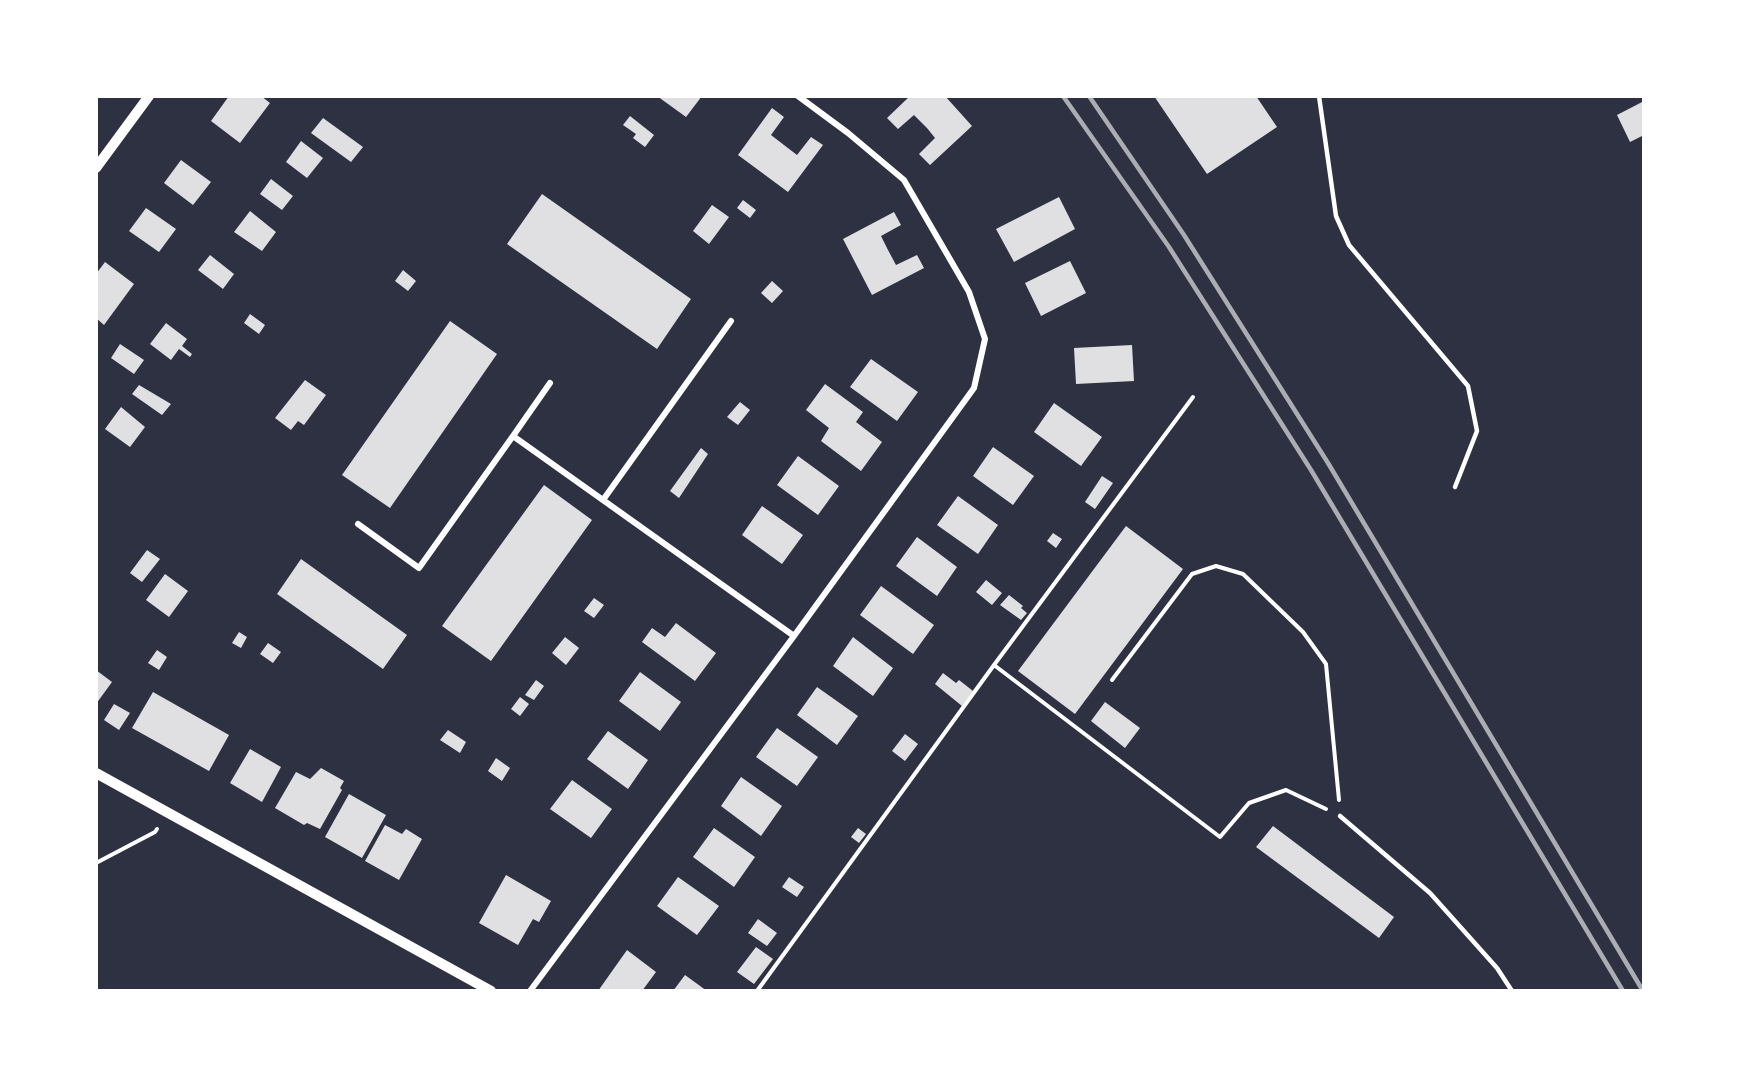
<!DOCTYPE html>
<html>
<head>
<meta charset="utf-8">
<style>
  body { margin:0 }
  #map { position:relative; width:1740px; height:1087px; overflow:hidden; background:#2d3142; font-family:Rubik,sans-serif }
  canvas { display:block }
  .frame { position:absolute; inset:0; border:98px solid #fff; pointer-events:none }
</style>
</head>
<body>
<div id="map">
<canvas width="1740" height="1087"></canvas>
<div class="frame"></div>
</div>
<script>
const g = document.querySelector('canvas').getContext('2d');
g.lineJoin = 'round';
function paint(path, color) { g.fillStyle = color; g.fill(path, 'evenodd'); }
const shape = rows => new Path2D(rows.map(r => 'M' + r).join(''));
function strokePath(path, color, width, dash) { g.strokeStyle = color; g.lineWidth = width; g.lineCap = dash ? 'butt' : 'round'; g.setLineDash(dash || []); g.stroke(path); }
paint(shape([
  [229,96,261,96,270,103,240,143,211,121],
  [657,96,702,96,686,117],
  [910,96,945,96,972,126,930,165,919,154,935,138,927,128,914,115,898,129,887,118],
  [1154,96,1256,96,1277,127,1207,174],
  [1644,101,1644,135,1630,142,1617,115],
  [772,108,784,117,771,135,797,155,811,137,823,145,788,192,738,155],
  [630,116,654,135,645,147,633,138,636,134,623,125],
  [323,118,363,147,351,162,311,133],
  [301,141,323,158,307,178,286,162],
  [181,160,211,182,193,205,164,183],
  [271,179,293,196,282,210,260,194],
  [542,194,691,299,657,349,507,244],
  [1059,197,1075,229,1014,262,996,229],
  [743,200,756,210,750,218,737,208],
  [712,205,729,217,709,244,693,231],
  [146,208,176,229,159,252,129,231],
  [250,211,276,232,262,251,234,232],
  [894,212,901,225,881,236,888,250,896,265,917,255,924,268,872,295,843,239],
  [210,255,234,274,223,289,198,270],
  [1070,261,1086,293,1041,316,1025,283],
  [105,262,134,284,104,325,96,318,96,274],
  [403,270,416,281,408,291,395,281],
  [772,281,783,291,772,303,761,293],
  [250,314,265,325,259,334,244,323],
  [450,321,497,354,390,508,342,475],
  [166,323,187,339,182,346,192,354,190,357,179,349,171,360,150,344],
  [120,344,144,360,134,374,111,358],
  [1132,345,1134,381,1076,384,1074,348],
  [871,359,918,392,897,421,850,387],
  [305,380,326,395,304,425,298,421,291,430,275,418],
  [825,384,863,412,856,422,882,442,861,471,821,441,829,428,806,410],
  [139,385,171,404,162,415,132,394],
  [740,402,750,410,738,425,727,417],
  [1054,403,1102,437,1081,466,1034,432],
  [121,407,145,427,130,447,105,429],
  [993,447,1034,476,1013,505,973,476],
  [701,448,708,454,679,498,670,491],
  [798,456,839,486,818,515,777,485],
  [1102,476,1113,483,1095,509,1085,502],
  [544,485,592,520,491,661,442,626],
  [958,496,998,525,978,554,937,525],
  [762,506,803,535,782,564,742,535],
  [1126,526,1183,569,1075,714,1018,671],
  [1053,533,1062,539,1056,548,1047,541],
  [917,537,957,567,937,596,896,566],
  [147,550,160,559,142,582,130,573],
  [301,559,407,635,383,669,277,594],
  [165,574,188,591,169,617,146,600],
  [986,580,1002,593,992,605,976,592],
  [881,586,934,625,913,654,860,615],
  [1009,595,1023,606,1021,608,1027,613,1021,620,1000,605],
  [594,598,604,605,594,618,584,611],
  [676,623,716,653,695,681,642,642,652,628,665,637],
  [239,632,247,637,241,648,232,643],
  [565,637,579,648,566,665,552,653],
  [853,637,893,668,873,696,833,666],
  [268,643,281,652,273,663,260,654],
  [157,650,167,657,159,670,148,663],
  [96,670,112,682,96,704],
  [640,672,681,702,660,731,619,701],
  [943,673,956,683,959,680,973,691,962,706,935,684],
  [536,680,544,686,534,700,525,695],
  [817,687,858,716,837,745,797,715],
  [153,692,229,735,209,771,132,728],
  [520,697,529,704,520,716,511,709],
  [1105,702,1140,728,1125,748,1091,721],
  [114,704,130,713,119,730,104,720],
  [777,728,818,757,797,786,756,757],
  [448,730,466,742,460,753,440,740],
  [608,731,648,760,628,789,587,759],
  [905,734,918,744,905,761,892,751],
  [250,749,281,767,262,802,230,783],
  [496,758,510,768,502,781,488,771],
  [321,768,344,781,340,788,342,790,320,829,307,823,304,825,275,808,296,772,310,779],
  [741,777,782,806,761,836,721,806],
  [572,780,612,809,591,838,550,809],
  [349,794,386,815,362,858,325,837],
  [385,825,402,834,406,829,422,839,399,880,365,861],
  [1273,826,1394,917,1379,938,1256,847],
  [714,828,755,857,734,887,693,857],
  [858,828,866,834,859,843,851,837],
  [506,875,551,901,539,922,533,919,518,945,479,923],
  [678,877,719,906,697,935,657,906],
  [789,877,804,887,797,897,782,887],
  [758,919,777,933,767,946,748,933],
  [756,947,773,959,754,984,737,972],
  [627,950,656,972,642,991,598,991],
  [685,975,707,991,673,991]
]), '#e0e0e3');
strokePath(shape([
  [994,665,1220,837,1249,803,1286,790,1326,809],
  [1112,680,1192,574,1216,566,1243,574,1303,632,1326,664,1339,800],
  [96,863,155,832,157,829],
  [757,991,994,665,1193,397]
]), '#fff', 4);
strokePath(shape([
  [1319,96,1336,216,1349,245,1468,386,1477,431,1455,487],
  [1340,816,1430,893,1497,968,1512,991]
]), '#fff', 4.5);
strokePath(shape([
  [513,436,550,383],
  [603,500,731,321],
  [358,524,419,568,513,436,794,636],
  [530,991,794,636,974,388,985,339,969,292,904,180,848,133,798,96]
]), '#fff', 6);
strokePath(shape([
  [96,168,149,96],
  [96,773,491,991]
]), '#fff', 10);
strokePath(shape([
  [1063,96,1169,247,1311,470,1623,991],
  [1089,96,1184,235,1328,463,1643,991]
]), '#abadb3', 4.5);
</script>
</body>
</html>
